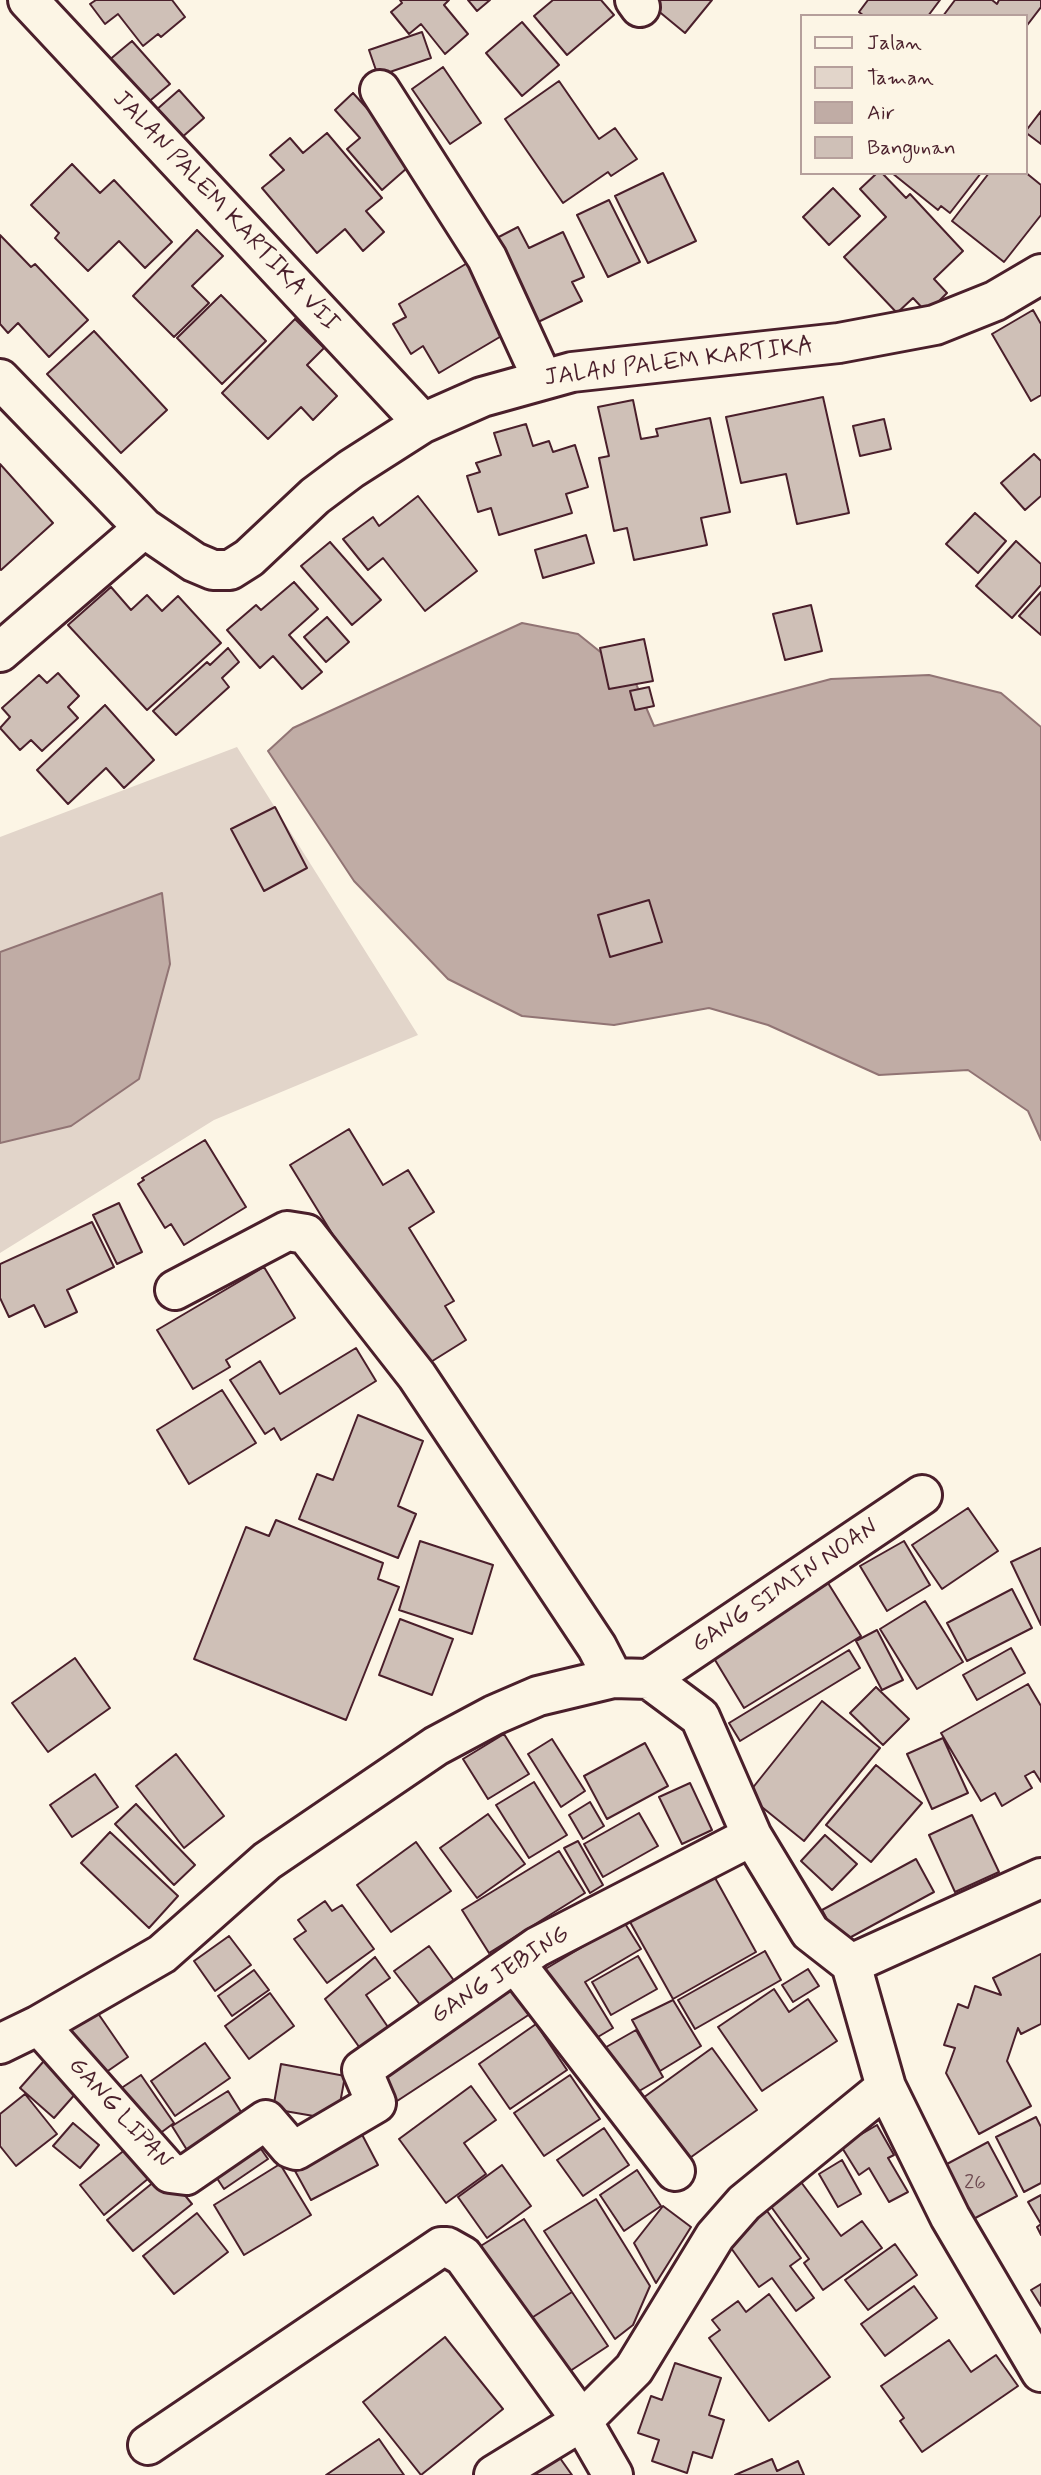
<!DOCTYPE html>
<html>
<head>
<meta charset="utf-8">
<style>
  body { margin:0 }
  #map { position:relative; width:1041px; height:2475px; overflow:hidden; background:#fcf5e5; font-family:Mynerve,sans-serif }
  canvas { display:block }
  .legend { position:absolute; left:800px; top:14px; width:228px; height:161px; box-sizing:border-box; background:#fcf5e5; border:2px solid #b59f9b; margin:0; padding:9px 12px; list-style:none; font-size:21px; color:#4a1f2b }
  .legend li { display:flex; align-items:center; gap:14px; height:35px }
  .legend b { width:35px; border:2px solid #b59f9b }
</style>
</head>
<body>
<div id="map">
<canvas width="1041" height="2475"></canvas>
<ul class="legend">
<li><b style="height:9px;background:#fcf5e5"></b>Jalan</li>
<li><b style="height:19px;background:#e2d5ca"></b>Taman</li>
<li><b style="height:19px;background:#c0aca5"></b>Air</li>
<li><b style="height:19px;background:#cfc0b7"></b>Bangunan</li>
</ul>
</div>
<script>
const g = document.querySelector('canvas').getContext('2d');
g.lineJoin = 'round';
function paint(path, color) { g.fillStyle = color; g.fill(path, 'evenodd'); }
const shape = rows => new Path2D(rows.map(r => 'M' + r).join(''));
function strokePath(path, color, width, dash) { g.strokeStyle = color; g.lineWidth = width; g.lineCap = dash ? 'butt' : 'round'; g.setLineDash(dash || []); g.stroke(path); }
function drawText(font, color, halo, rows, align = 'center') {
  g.font = font + ' Mynerve,sans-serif'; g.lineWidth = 5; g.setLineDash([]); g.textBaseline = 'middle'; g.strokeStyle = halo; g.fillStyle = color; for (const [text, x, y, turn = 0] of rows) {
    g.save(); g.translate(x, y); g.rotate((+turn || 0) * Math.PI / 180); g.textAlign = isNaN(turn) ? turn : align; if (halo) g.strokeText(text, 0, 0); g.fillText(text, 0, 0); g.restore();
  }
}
paint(shape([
  [237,747,418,1035,214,1120,0,1253,0,837]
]), '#e2d5ca');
const water = shape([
  [522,623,578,634,634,679,654,726,831,679,929,675,1001,693,1041,727,1041,1140,1028,1111,968,1070,879,1075,768,1025,709,1008,614,1025,522,1016,448,979,354,881,268,751,293,728,522,623],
  [162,893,170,964,139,1079,71,1126,0,1143,0,952,162,893]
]);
paint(water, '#c0aca5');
strokePath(water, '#917474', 2);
const building = shape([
  [96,0,172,0,185,17,161,37,158,34,143,46,118,14,105,24,90,4,96,0],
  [400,0,449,0,444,5,468,34,445,54,421,24,409,34,391,12,402,3,400,0],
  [468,0,490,0,477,11,468,0],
  [553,0,601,0,614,15,567,55,534,16,553,0],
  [645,0,712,0,685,33,645,0],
  [868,0,940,0,928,16,864,16,859,12,868,0],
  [955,0,992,0,997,4,999,0,1041,0,1041,7,1025,28,1025,16,943,16,955,0],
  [522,22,559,65,522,96,486,53,522,22],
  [422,32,431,58,378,76,369,50,422,32],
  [132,41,170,84,146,104,108,61,132,41],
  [443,67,481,123,450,144,412,89,443,67],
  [559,81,599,139,615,128,637,159,611,176,608,172,563,203,505,119,559,81],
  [179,90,204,118,180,139,155,111,179,90],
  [353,93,415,161,382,190,347,149,360,138,335,110,353,93],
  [1041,111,1041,144,1025,132,1041,111],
  [327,133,382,198,366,211,384,232,363,251,345,229,317,253,262,188,284,170,270,155,290,138,303,153,327,133],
  [72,164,100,193,114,180,172,242,145,268,119,241,88,271,55,238,59,233,31,205,72,164],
  [1025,172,1041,185,1041,215,1004,262,952,221,989,173,1025,172],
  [663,173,696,241,648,263,615,196,663,173],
  [877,173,882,173,906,198,910,194,963,251,934,279,947,293,927,313,913,298,897,313,844,257,886,217,860,189,877,173],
  [892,173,981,173,950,213,941,206,938,210,892,173],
  [833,188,860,216,829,245,803,217,833,188],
  [609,200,640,262,608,277,577,215,609,200],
  [518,227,529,248,563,232,584,277,572,282,582,301,536,323,491,241,518,227],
  [197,230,223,256,192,286,209,303,174,337,133,296,197,230],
  [0,235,31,267,35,264,88,320,49,357,18,323,8,333,0,324,0,235],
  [474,259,515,328,439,373,423,346,411,354,393,324,406,317,399,304,474,259],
  [221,295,266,341,222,384,177,338,221,295],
  [1033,310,1041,324,1041,395,1031,401,992,334,1033,310],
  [295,319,324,348,307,365,337,396,313,420,301,407,268,439,222,393,295,319],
  [94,331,167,410,121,453,47,374,94,331],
  [823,397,849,513,797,524,786,474,741,483,726,417,823,397],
  [633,400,641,439,658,436,656,429,710,418,730,512,701,518,707,545,634,560,627,528,614,531,599,458,609,456,598,407,633,400],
  [884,419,891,449,860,456,853,426,884,419],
  [526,424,533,446,549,441,553,452,575,445,588,487,566,494,572,513,499,535,491,508,478,512,467,476,480,472,476,463,501,455,494,433,526,424],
  [1034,454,1041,461,1041,496,1025,510,1001,483,1034,454],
  [0,464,53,523,1,570,0,569,0,464],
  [418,496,477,571,425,611,383,558,368,570,343,539,373,517,379,526,418,496],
  [975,513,1006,541,978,573,946,544,975,513],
  [586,535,594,563,543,578,535,550,586,535],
  [1016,541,1041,564,1041,585,1012,618,976,586,1016,541],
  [330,542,381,600,352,625,301,566,330,542],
  [294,582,318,609,289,635,322,672,302,689,273,656,260,668,227,630,256,605,261,610,294,582],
  [111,587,131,610,147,595,162,611,178,596,221,643,147,710,68,625,111,587],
  [1041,592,1041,635,1019,616,1041,592],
  [811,605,822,651,785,660,773,614,811,605],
  [327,617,349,642,326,662,304,637,327,617],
  [644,639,653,681,609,689,600,648,644,639],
  [228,648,239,662,222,678,229,687,176,735,153,711,207,662,210,665,228,648],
  [58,673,79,696,68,707,78,718,42,751,31,740,20,750,0,728,10,717,2,708,39,675,47,683,58,673],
  [649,687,654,706,635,710,630,691,649,687],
  [105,705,154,760,124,788,106,768,68,804,37,770,105,705],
  [275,807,307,868,264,891,231,829,275,807],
  [649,900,662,942,610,957,598,915,649,900],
  [349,1129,383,1185,408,1170,434,1212,409,1228,454,1301,445,1306,466,1340,426,1365,395,1336,290,1165,349,1129],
  [205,1140,246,1207,184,1245,171,1224,165,1228,138,1184,144,1180,142,1178,205,1140],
  [119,1203,142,1252,117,1264,93,1215,119,1203],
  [92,1222,114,1267,67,1290,77,1312,45,1327,34,1305,9,1317,0,1298,0,1264,92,1222],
  [264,1267,295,1318,226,1360,230,1367,193,1389,157,1330,264,1267],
  [356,1348,376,1381,281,1440,274,1428,265,1434,230,1380,260,1361,280,1394,356,1348],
  [222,1390,256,1443,189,1484,157,1430,222,1390],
  [358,1415,423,1441,398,1506,416,1514,398,1558,299,1519,317,1474,333,1480,358,1415],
  [968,1508,998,1551,942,1589,912,1545,968,1508],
  [276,1520,383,1563,378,1579,399,1587,346,1720,194,1659,246,1527,269,1536,276,1520],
  [420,1541,493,1565,472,1634,399,1610,420,1541],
  [904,1541,930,1585,887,1611,860,1566,904,1541],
  [1041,1548,1041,1625,1011,1562,1041,1548],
  [828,1583,861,1636,744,1708,712,1655,828,1583],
  [1012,1589,1032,1628,967,1661,947,1623,1012,1589],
  [925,1601,963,1662,917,1689,880,1629,925,1601],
  [400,1619,453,1639,432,1695,379,1675,400,1619],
  [877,1630,903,1680,882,1690,856,1641,877,1630],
  [1011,1648,1025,1673,977,1700,963,1675,1011,1648],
  [849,1650,860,1668,740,1741,729,1723,849,1650],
  [75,1658,110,1708,48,1752,12,1703,75,1658],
  [1028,1684,1041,1706,1041,1782,1034,1771,1025,1776,1032,1788,1002,1806,995,1793,981,1801,941,1733,1028,1684],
  [876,1687,909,1719,883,1745,850,1713,876,1687],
  [822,1701,880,1748,804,1841,747,1795,822,1701],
  [504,1734,529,1774,488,1799,463,1759,504,1734],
  [943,1738,968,1793,932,1809,907,1754,943,1738],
  [552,1739,585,1791,561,1807,528,1754,552,1739],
  [645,1743,668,1786,607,1819,584,1776,645,1743],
  [176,1754,224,1816,184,1848,136,1786,176,1754],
  [876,1765,922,1803,871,1862,826,1825,876,1765],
  [95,1774,118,1807,72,1837,50,1805,95,1774],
  [534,1782,567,1835,529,1858,496,1805,534,1782],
  [690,1783,712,1830,682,1844,659,1797,690,1783],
  [590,1802,604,1826,583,1839,569,1815,590,1802],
  [136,1804,195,1865,174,1885,115,1824,136,1804],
  [639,1813,658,1846,603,1877,584,1844,639,1813],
  [488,1814,525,1864,477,1898,440,1848,488,1814],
  [972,1815,999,1872,955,1892,929,1835,972,1815],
  [110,1832,178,1896,149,1928,81,1863,110,1832],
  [825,1835,857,1864,832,1890,801,1861,825,1835],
  [578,1841,603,1885,590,1893,564,1848,578,1841],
  [416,1842,451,1891,391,1932,357,1885,416,1842],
  [559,1851,585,1893,489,1953,462,1910,559,1851],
  [916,1859,934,1892,840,1943,822,1910,916,1859],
  [709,1867,756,1952,673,1999,625,1913,709,1867],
  [325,1901,332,1911,342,1905,374,1949,327,1983,294,1939,306,1931,298,1920,325,1901],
  [624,1922,641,1949,585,1982,613,2028,586,2044,542,1971,624,1922],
  [229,1936,251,1965,215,1991,194,1961,229,1936],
  [429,1946,455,1982,421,2006,394,1971,429,1946],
  [765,1951,781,1980,695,2029,678,2000,765,1951],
  [1041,1954,1041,2024,1021,2034,1018,2028,1007,2061,1031,2106,979,2134,946,2073,955,2048,944,2045,958,2004,968,2008,975,1986,1001,1995,993,1978,1041,1954],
  [638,1956,657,1989,611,2015,592,1982,638,1956],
  [375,1957,390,1978,366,1995,390,2030,362,2051,325,1999,375,1957],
  [808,1969,819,1986,793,2002,782,1985,808,1969],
  [254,1970,269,1990,232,2016,218,1996,254,1970],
  [510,1976,533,2012,391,2105,368,2069,510,1976],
  [774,1989,789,2012,808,1999,837,2041,762,2091,718,2027,774,1989],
  [270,1993,294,2026,249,2059,225,2026,270,1993],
  [673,2000,701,2046,660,2071,632,2020,673,2000],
  [95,2009,128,2057,102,2075,68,2028,95,2009],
  [536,2024,567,2070,510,2109,479,2064,536,2024],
  [636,2030,663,2077,629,2097,601,2050,636,2030],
  [205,2043,230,2078,175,2116,151,2081,205,2043],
  [712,2048,757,2110,680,2165,636,2103,712,2048],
  [51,2053,85,2083,54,2118,20,2088,51,2053],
  [281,2064,345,2076,337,2120,273,2109,281,2064],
  [141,2075,174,2123,151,2140,117,2091,141,2075],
  [570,2075,600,2119,544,2156,514,2113,570,2075],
  [471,2086,496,2120,464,2143,486,2174,446,2203,399,2139,471,2086],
  [228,2091,248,2123,192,2158,172,2126,228,2091],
  [25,2094,57,2134,16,2166,0,2146,0,2114,25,2094],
  [1036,2117,1041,2127,1041,2183,1024,2192,996,2137,1036,2117],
  [73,2123,99,2145,80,2168,53,2146,73,2123],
  [357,2125,378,2165,311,2200,289,2160,357,2125],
  [877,2125,894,2155,888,2158,908,2192,889,2202,869,2168,859,2175,841,2146,877,2125],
  [604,2128,629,2165,583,2196,557,2160,604,2128],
  [254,2139,268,2159,224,2189,211,2169,254,2139],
  [988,2142,1017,2196,962,2225,932,2172,988,2142],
  [126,2149,149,2178,104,2215,80,2185,126,2149],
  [842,2160,861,2194,838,2207,819,2174,842,2160],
  [280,2164,311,2215,244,2255,214,2205,280,2164],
  [502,2165,531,2206,487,2238,458,2197,502,2165],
  [637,2170,661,2206,624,2231,600,2195,637,2170],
  [166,2172,192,2204,133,2251,107,2220,166,2172],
  [798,2178,841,2236,862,2221,882,2248,823,2290,804,2263,809,2259,767,2201,798,2178],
  [1041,2195,1041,2235,1037,2227,1041,2224,1028,2202,1041,2195],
  [596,2199,650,2286,633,2325,615,2339,544,2231,596,2199],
  [762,2204,801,2258,790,2266,814,2298,796,2311,772,2278,759,2287,721,2234,762,2204],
  [663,2206,691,2227,656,2283,634,2243,663,2206],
  [197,2213,228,2252,174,2294,143,2256,197,2213],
  [524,2219,572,2292,519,2326,471,2252,524,2219],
  [895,2244,917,2275,868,2310,845,2280,895,2244],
  [1041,2284,1041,2306,1031,2290,1041,2284],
  [914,2286,937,2318,885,2356,861,2324,914,2286],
  [572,2292,608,2346,555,2381,519,2326,572,2292],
  [769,2294,830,2377,769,2421,709,2338,720,2330,712,2320,738,2301,746,2312,769,2294],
  [445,2337,503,2409,421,2475,363,2402,445,2337],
  [949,2340,971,2372,996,2355,1018,2386,922,2452,900,2421,904,2418,881,2386,949,2340],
  [675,2363,721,2378,709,2415,724,2420,712,2458,693,2452,687,2473,652,2461,659,2440,638,2433,651,2396,662,2400,675,2363],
  [379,2439,404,2475,326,2475,379,2439],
  [550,2444,572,2475,507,2475,550,2444],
  [772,2459,777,2471,798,2461,804,2475,735,2475,772,2459]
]);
paint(building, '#cfc0b7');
strokePath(building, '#4a1f2b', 2);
const street = shape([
  [28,0,423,423],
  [635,0,640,7],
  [380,90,487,258,542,378],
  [0,379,144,528],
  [0,652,144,528,194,562,213,570,230,570,249,558,315,496,351,469,423,423,482,397,572,372,839,343,935,325,995,301,1041,274],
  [175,1290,287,1231,306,1234,417,1376,597,1647,613,1678],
  [649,1679,922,1495],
  [515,1963,675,2171],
  [851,1964,886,2087,950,2217,1041,2372],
  [39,2025,170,2173,186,2175,266,2120,290,2148,296,2150,376,2103,362,2070,537,1947,752,1836],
  [0,2044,39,2025,162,1954,267,1861,436,1746,494,1715,538,1696,613,1678,649,1679,700,1717,752,1836,810,1932,851,1964,1041,1878],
  [148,2445,441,2247,447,2247,463,2256,582,2421,494,2475],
  [613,2475,582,2421,634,2369,715,2236,744,2203,886,2087]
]);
strokePath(street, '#4a1f2b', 44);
strokePath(street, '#fcf5e5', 38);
drawText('21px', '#6b474e', null, [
  ["26",975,2184]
]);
drawText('24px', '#4a1f2b', '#fcf5e5', [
  ["JALAN PALEM KARTIKA VII",225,212,47],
  ["JALAN PALEM KARTIKA",679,363,-7],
  ["GANG SIMIN NOAN",786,1587,-34],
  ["GANG JEBING",501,1976,-33],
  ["GANG LIPAN",119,2114,48]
]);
</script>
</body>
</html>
